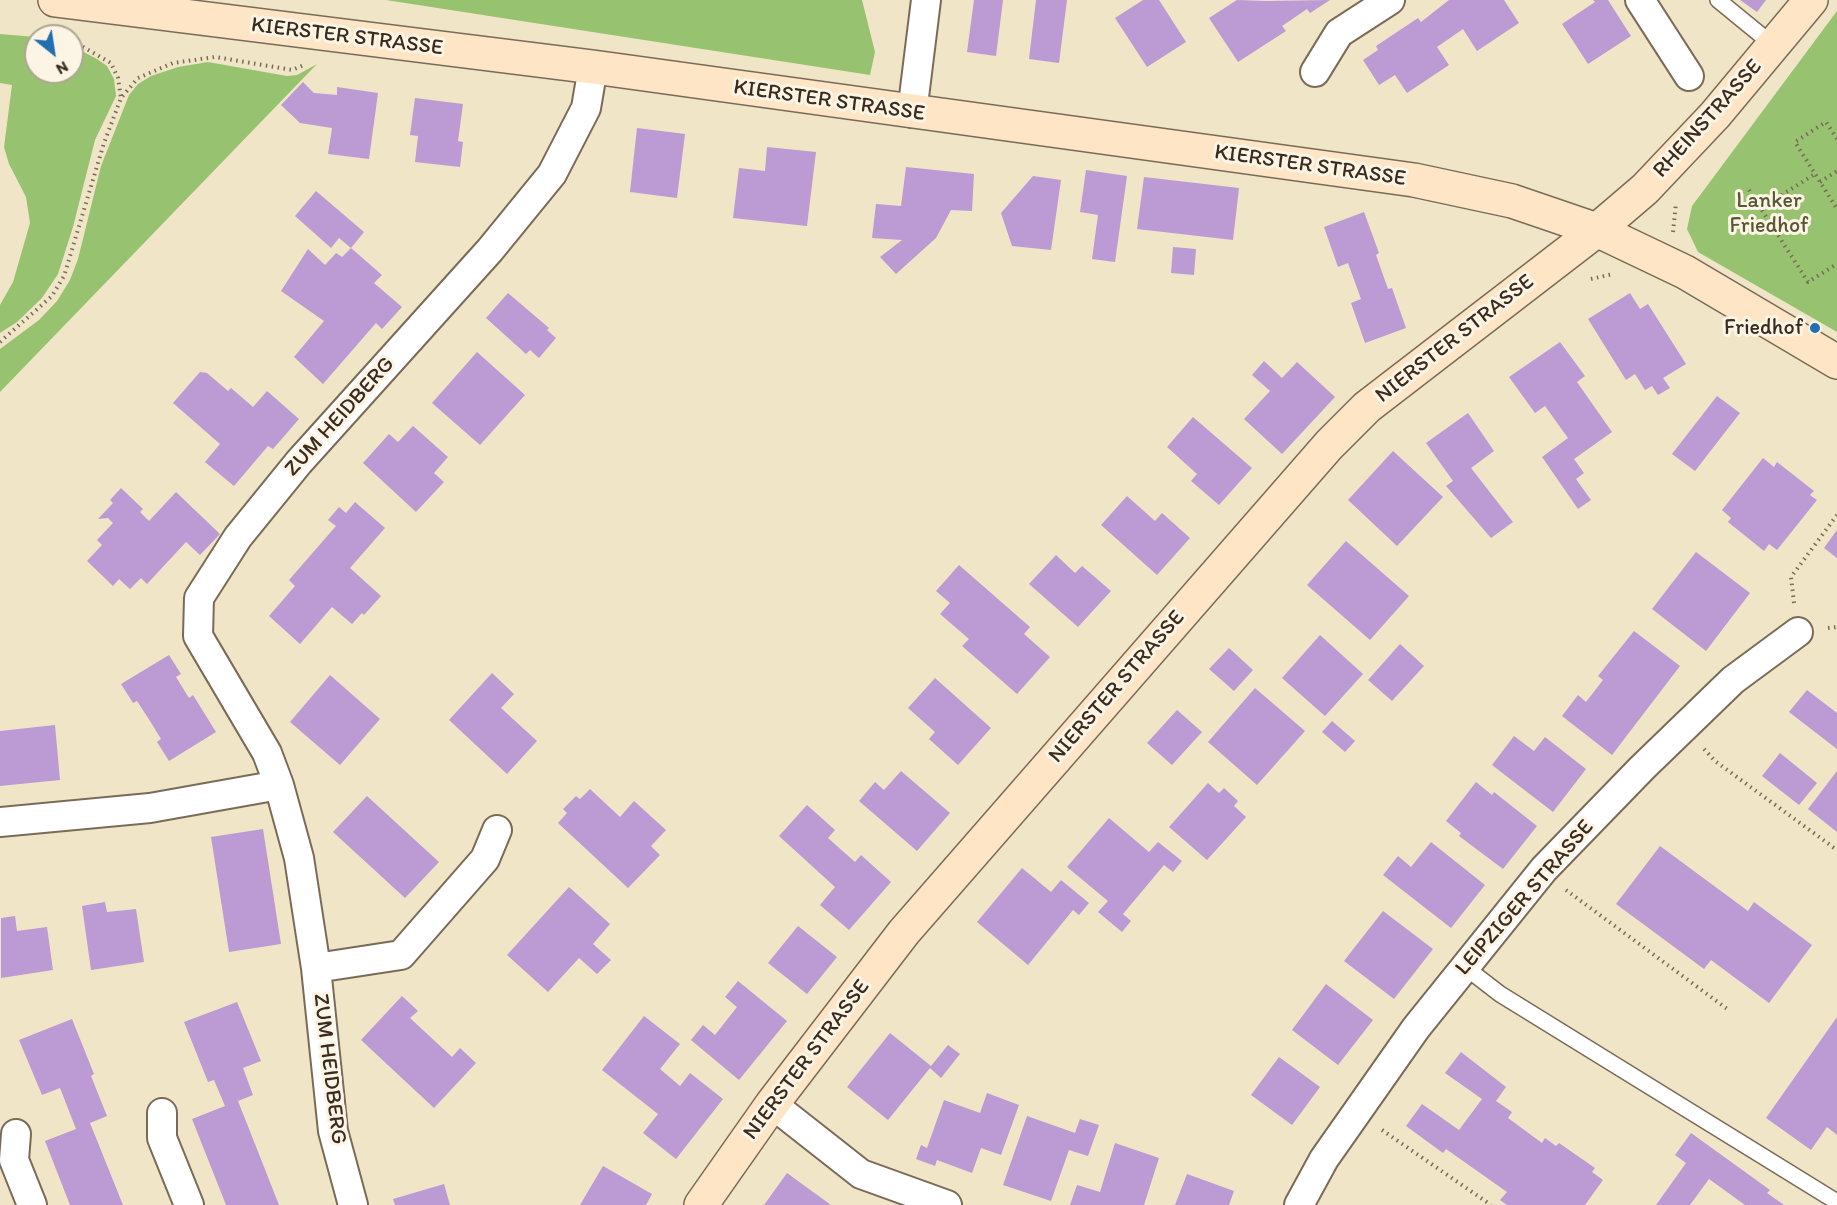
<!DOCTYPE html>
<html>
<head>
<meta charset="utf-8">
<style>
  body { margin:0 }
  #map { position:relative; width:1837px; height:1205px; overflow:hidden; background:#f0e5c7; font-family:Itim,sans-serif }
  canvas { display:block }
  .north { position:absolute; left:24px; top:24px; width:60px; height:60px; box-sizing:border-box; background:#fcf5e5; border:2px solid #afa495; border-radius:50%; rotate:150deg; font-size:16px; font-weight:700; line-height:24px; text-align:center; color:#3b2a1e }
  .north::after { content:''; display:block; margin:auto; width:21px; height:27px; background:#1f6fb2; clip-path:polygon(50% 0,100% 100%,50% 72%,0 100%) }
</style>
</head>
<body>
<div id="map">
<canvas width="1837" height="1205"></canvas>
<div class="north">N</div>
</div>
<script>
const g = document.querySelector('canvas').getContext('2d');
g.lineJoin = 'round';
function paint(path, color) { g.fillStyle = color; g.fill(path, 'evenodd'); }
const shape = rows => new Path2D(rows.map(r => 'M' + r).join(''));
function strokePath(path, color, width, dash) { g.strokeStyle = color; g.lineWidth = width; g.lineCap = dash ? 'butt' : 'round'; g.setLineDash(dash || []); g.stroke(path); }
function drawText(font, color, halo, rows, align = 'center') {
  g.font = font + ' Itim,sans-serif'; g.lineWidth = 6; g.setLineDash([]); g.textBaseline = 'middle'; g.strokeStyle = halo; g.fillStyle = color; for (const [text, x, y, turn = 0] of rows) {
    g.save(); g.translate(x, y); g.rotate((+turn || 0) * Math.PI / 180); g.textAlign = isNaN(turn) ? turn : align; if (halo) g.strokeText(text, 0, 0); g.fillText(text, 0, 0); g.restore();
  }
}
paint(shape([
  [386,0,862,0,875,52,870,75],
  [1837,11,1837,332,1698,252,1687,229,1692,206],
  [0,34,36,37,36,72,72,72,72,46,97,59,107,66,114,79,116,96,95,140,73,227,58,274,42,298,17,322,0,333,0,305,13,282,30,223,26,197,9,164,4,147,12,85,0,83],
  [208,62,287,76,297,75,317,64,0,392,0,349,39,320,57,301,70,280,78,259,101,166,129,95,138,84,151,76,178,67]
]), '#97c370');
paint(shape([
  [974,0,1003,0,996,56,967,52],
  [1036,0,1067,0,1059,63,1029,59],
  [1143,0,1159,0,1186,42,1147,67,1115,18],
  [1237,0,1266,1,1330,0,1310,13,1307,9,1282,26,1286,31,1238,62,1209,18],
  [1449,0,1504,0,1519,23,1477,51,1463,29,1437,47,1449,65,1407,93,1395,75,1379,85,1363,60,1378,50,1376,46,1418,18,1421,22],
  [1593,0,1608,0,1631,36,1588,64,1562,24,1595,2],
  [1740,0,1766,0,1757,12],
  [303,82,314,93,337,95,337,87,378,93,369,159,328,154,332,128,300,123,281,105],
  [415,98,463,104,458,141,463,142,460,167,415,162,418,136,410,135],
  [637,128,685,134,677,198,630,192],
  [767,147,816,152,807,226,733,218,739,168,765,171],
  [906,167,974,174,972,211,951,210,936,238,896,274,880,257,902,240,872,238,876,204,901,206],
  [1086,170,1127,176,1115,262,1092,259,1098,215,1080,212],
  [1033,176,1061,180,1051,250,1012,246,1001,213],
  [1144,177,1239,188,1233,240,1137,229],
  [316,191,364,232,351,248,339,238,331,248,295,216],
  [1364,212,1379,253,1376,255,1388,289,1392,288,1406,328,1365,343,1351,303,1361,299,1348,263,1338,267,1324,227],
  [1173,247,1196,249,1194,275,1171,273],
  [351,248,382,275,374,283,402,307,382,329,376,323,323,384,294,357,324,321,281,291,308,249,325,265,336,253,342,257],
  [508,293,549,328,547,330,556,338,539,358,530,350,526,354,486,318],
  [1630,293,1640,309,1648,304,1686,364,1663,378,1670,388,1658,395,1652,386,1645,390,1635,374,1626,380,1588,319],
  [1560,342,1585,376,1577,382,1612,432,1574,459,1584,473,1576,479,1591,500,1578,509,1542,457,1568,438,1545,406,1535,413,1509,377],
  [477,352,525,395,480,445,432,403],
  [1264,361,1282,378,1297,362,1335,397,1282,454,1244,419,1270,391,1252,375],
  [200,372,207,373,228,391,231,388,253,407,267,391,299,419,273,449,268,446,234,486,205,462,220,444,173,403],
  [1717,396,1740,413,1695,471,1672,454],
  [1468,413,1494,451,1471,468,1513,522,1491,538,1446,486,1453,481,1426,443],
  [1193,417,1252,468,1219,505,1191,481,1197,474,1167,447],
  [413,426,448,457,434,473,444,482,416,512,363,463,389,434,398,442],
  [1393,451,1443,497,1397,546,1348,500],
  [1763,458,1774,467,1777,462,1814,491,1810,495,1817,500,1777,550,1769,544,1764,551,1728,522,1731,518,1722,510],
  [121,488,143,509,140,512,149,521,176,492,220,534,200,555,186,542,147,584,141,578,130,589,119,579,113,586,87,561,102,545,97,540,113,523,108,518,98,519,113,503,110,500],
  [1127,496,1155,521,1162,513,1190,538,1157,575,1101,525],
  [355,502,385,528,350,568,381,596,364,615,362,613,352,624,332,607,300,644,269,616,295,586,289,580,336,526,328,520,339,507,346,513],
  [1837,530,1837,558,1824,548],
  [1346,541,1409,596,1370,640,1307,585],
  [1696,552,1750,593,1706,651,1652,609],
  [1056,555,1075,573,1082,566,1111,591,1078,627,1029,584],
  [959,565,1030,627,1024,634,1050,657,1017,694,962,646,969,639,940,614,950,603,936,591],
  [1634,631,1680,666,1612,755,1562,716,1578,695,1586,702,1603,680,1598,676],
  [1320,635,1363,674,1325,716,1282,678],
  [1400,644,1424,666,1392,701,1368,680],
  [1229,648,1253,670,1234,691,1209,669],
  [169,655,181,674,176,677,189,698,193,695,216,732,169,761,157,742,161,739,150,721,137,701,133,703,121,684],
  [492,673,514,694,501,708,537,741,507,774,449,720],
  [330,675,380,719,340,765,290,722],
  [935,678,991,728,958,765,929,739,935,732,908,708],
  [1255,688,1305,731,1257,785,1208,742],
  [1807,690,1837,713,1837,749,1789,712],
  [1177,710,1202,732,1172,765,1147,743],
  [1332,721,1355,741,1345,752,1322,732],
  [55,725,60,780,0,786,0,731],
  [1514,736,1534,751,1545,737,1586,769,1553,812,1492,765],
  [1780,753,1817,783,1799,805,1762,776],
  [901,771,950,813,917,851,859,801,875,782,884,790],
  [1837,771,1837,832,1808,809],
  [1476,782,1492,795,1494,792,1537,826,1503,869,1459,836,1461,833,1446,821],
  [1208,783,1219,793,1224,788,1238,801,1234,806,1246,817,1207,860,1169,827],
  [590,789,620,817,634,801,666,830,651,846,660,855,628,888,558,823,567,813,563,809,576,796,580,799],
  [367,796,439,862,405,898,333,832],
  [807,805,835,830,828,838,855,862,861,855,891,882,849,930,820,905,835,887,779,836],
  [1109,818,1149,852,1158,842,1182,861,1173,872,1164,865,1123,914,1131,921,1122,932,1098,912,1108,901,1067,867],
  [263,829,281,944,229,952,211,837],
  [1431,842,1485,885,1451,928,1383,875,1398,856,1411,867],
  [1660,846,1748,911,1754,902,1812,945,1769,1003,1711,960,1704,969,1616,904],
  [1022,868,1051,892,1061,880,1089,903,1079,915,1073,910,1028,965,977,922],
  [569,887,610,924,593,944,611,960,597,974,579,958,548,992,507,955],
  [105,902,107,912,136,909,144,962,91,970,82,906],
  [1383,911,1433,949,1394,999,1344,961],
  [15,916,17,931,47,927,53,970,1,978,1,918],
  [798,926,837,957,807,994,768,963],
  [738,981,787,1021,739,1080,691,1040,703,1025,715,1035,737,1007,725,997],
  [1326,984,1373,1020,1338,1065,1292,1030],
  [402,996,418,1011,410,1018,452,1057,460,1048,476,1063,434,1108,361,1040],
  [237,1002,261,1061,243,1068,253,1095,238,1101,279,1205,226,1205,192,1119,225,1106,214,1080,208,1082,184,1022],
  [644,1016,680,1044,660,1069,680,1086,690,1073,723,1099,676,1159,643,1133,658,1114,602,1070],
  [1837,1017,1837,1135,1827,1127,1811,1150,1766,1118],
  [72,1019,94,1074,91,1076,107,1116,90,1123,123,1205,70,1205,45,1141,76,1129,60,1088,42,1095,19,1040],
  [890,1033,931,1066,948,1045,960,1054,941,1078,930,1068,888,1120,847,1087],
  [1461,1052,1506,1087,1496,1101,1512,1112,1508,1118,1542,1143,1545,1138,1556,1146,1559,1143,1595,1168,1592,1172,1603,1180,1585,1205,1507,1205,1500,1200,1507,1192,1446,1149,1443,1153,1406,1126,1422,1104,1459,1130,1482,1099,1445,1073],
  [1279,1057,1320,1087,1292,1125,1251,1095],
  [987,1093,1019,1105,1001,1155,981,1148,972,1173,937,1160,935,1166,916,1159,921,1145,927,1148,944,1100,980,1113],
  [1027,1116,1075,1133,1080,1119,1099,1125,1088,1156,1069,1150,1051,1201,1003,1185],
  [1691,1133,1770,1190,1767,1193,1784,1205,1745,1205,1709,1179,1690,1205,1656,1205,1686,1163,1675,1155],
  [1115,1143,1159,1158,1144,1205,1070,1205,1077,1185,1100,1192],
  [603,1166,652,1194,646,1205,580,1205],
  [787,1173,831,1205,764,1205],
  [1187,1174,1234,1191,1229,1205,1175,1205],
  [444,1184,450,1205,395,1205,393,1199]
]), '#bc9ad3');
const lane = shape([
  [1718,0,1773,45],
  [1465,967,1500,994,1837,1202]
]);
const street = shape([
  [1640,0,1689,76],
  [1315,72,1339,33,1390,0],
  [912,113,926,0],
  [0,822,150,808,279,785],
  [497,830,485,859,401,955,316,968,299,858,279,785,267,753,198,636,199,598,238,537,299,462,490,250,552,174,586,108,593,67],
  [316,968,333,1131,353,1205],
  [772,1104,861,1174,947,1205],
  [162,1113,162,1138,189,1205],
  [16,1134,14,1160,32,1205],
  [1299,1205,1324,1159,1416,1028,1544,869,1642,768,1733,680,1798,632]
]);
const secondary = shape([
  [55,0,593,67,1414,180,1512,201,1597,230,1685,272,1837,362],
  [701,1205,772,1104,904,932,1329,445,1367,407,1597,230,1645,189,1715,115,1811,0]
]);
strokePath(lane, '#7a6b59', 18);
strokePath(street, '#7a6b59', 32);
strokePath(secondary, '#7a6b59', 36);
strokePath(shape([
  [72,33,78,44,111,63,118,78,121,98],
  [1837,139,1826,122,1795,142,1837,209],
  [1820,182,1837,171],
  [1749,190,1808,282,1837,264],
  [1761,208,1815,174],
  [1673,232,1676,203],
  [1591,279,1613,274],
  [0,342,52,296,64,276,104,143,121,98,138,78,173,63,215,57,292,70,304,65],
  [1794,603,1791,577,1837,515],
  [1828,628,1837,627],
  [1704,749,1715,761,1837,850],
  [1566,890,1730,1011],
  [1382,1130,1491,1205]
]), '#7a6b59', 4, [1.5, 4.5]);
strokePath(lane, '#fff', 15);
strokePath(street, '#fff', 28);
strokePath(secondary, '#fde5c5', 33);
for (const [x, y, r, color] of [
  [1815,328,6,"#1f6fb2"]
]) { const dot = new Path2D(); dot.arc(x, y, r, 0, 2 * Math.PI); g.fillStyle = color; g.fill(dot); strokePath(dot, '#fcf5e5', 2); }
drawText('22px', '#3b2a1e', '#fcf5e5', [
  ["KIERSTER STRASSE",347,37,7],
  ["KIERSTER STRASSE",829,101,8],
  ["RHEINSTRASSE",1708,119,-48],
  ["KIERSTER STRASSE",1310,166,8],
  ["NIERSTER STRASSE",1455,339,-38],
  ["ZUM HEIDBERG",340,417,-48],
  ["NIERSTER STRASSE",1117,687,-49],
  ["LEIPZIGER STRASSE",1525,898,-49],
  ["NIERSTER STRASSE",807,1060,-53],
  ["ZUM HEIDBERG",329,1069,83]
]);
drawText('22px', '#575837', '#fcf5e5', [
  ["Lanker",1769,201],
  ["Friedhof",1769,226]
]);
drawText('22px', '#3b2a1e', '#fcf5e5', [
  ["Friedhof",1803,328]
], 'right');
</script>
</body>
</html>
